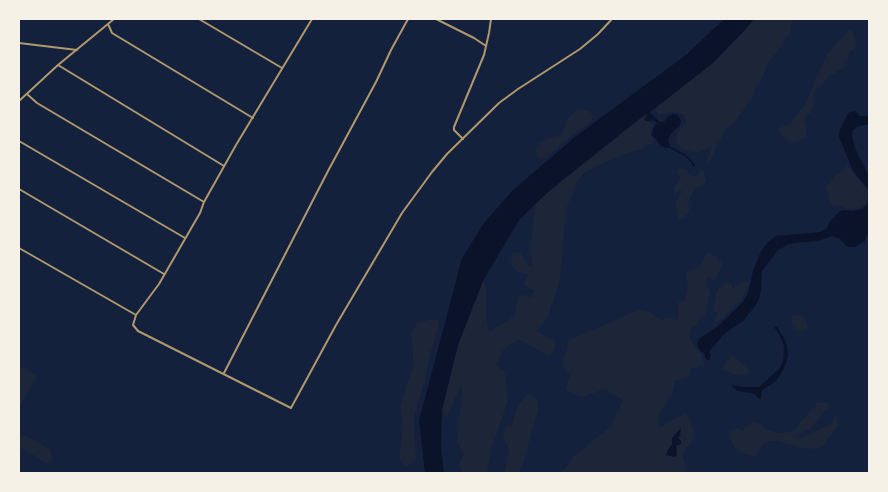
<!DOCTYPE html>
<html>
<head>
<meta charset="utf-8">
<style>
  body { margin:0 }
  #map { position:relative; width:888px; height:492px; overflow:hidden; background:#14213d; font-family:"Roboto Condensed",sans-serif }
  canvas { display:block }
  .frame { position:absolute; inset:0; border:20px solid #f6f1e7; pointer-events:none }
</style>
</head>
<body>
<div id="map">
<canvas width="888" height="492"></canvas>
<div class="frame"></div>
</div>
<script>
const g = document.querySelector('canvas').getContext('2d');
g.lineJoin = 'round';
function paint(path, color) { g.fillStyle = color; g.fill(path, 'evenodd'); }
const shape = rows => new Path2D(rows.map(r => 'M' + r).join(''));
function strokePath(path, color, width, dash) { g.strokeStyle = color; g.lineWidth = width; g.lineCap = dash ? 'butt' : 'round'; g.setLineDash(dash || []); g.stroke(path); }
paint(shape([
  [748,19,794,19,791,25,791,33,784,39,781,47,767,64,764,74,754,92,752,98,734,123,724,130,723,137,717,143,710,163,706,164,712,146,696,153,681,148,676,142,677,134,686,122,684,114,673,112,659,115,655,110,728,45],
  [849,30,853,32,856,44,855,49,851,50,843,69,838,70,835,74,829,76,820,87,816,89,813,97,813,107,810,113,806,115,804,120,807,132,805,137,800,141,791,143,780,134,779,129,783,126,788,126,804,106,827,54],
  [578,109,590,111,593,117,591,122,570,137,546,158,539,158,536,150,540,142,562,134,569,117],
  [643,117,647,121,651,123,653,126,651,134,653,144,648,144,642,149,624,154,595,167,583,174,576,183,566,210,560,280,548,316,537,331,547,338,556,341,555,347,550,357,519,339,503,350,496,365,505,372,508,401,492,446,487,473,462,473,459,465,464,453,457,443,462,392,461,385,446,419,442,410,458,345,483,281,486,287,487,324,490,331,507,321,517,312,515,308,518,299,522,294,531,298,535,290,528,288,524,284,528,275,517,271,511,265,512,253,517,252,522,254,527,263,532,267,531,241,536,204,548,192,569,175],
  [847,165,867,190,867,203,861,208,848,209,837,204,833,206,829,202,828,193,825,188,837,174,843,172],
  [678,168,686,169,689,175,696,176,700,171,704,171,706,181,702,186,694,190,687,203,689,206,689,212,684,218,679,220,675,203,679,199,679,195,682,192,680,190,675,193,674,188,681,177,677,173],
  [707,252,715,256,723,264,714,281,708,277,706,283,710,293,706,313,690,331,689,338,701,354,704,365,692,368,688,377,675,381,672,394,658,415,660,427,686,413,694,429,693,440,682,454,686,467,685,473,556,473,563,471,573,457,611,426,623,400,605,389,582,397,566,390,570,374,562,366,569,340,639,310,649,312,663,321,667,318,678,320,679,301,685,301,688,287,686,272,700,267],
  [745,281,749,281,749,285,740,301,717,323,714,322,714,320,718,314,713,309,714,304,716,300,716,293,719,288,728,282,732,284,733,289,735,289,735,286],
  [793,315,798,315,803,317,807,322,808,328,802,332,794,330,791,318],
  [432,319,440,321,430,354,424,384,414,416,416,457,412,464,404,466,399,457,403,428,400,406,413,366,413,350,411,334,417,323],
  [729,355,735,357,749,369,748,373,746,375,734,374,724,370,723,367,726,362,730,358],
  [19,366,37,376,19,407],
  [527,394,537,398,538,410,524,460,519,473,504,473,509,450,503,437,507,426,512,426,517,407],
  [816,403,829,403,828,409,823,412,821,416,811,428,795,436,801,438,825,427,831,424,834,416,837,417,838,427,833,431,823,446,819,448,807,449,778,441,771,441,762,445,759,452,755,456,747,455,738,451,732,443,730,434,732,429,739,428,743,431,745,427,754,421,761,424,765,430,770,430,777,433,792,432,797,428,801,421,808,415,810,410,816,407],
  [24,435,44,445,50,450,52,458,49,464,19,447,19,436]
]), '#1d2539');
paint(shape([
  [724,19,754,19,746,29,713,63,650,112,660,122,665,121,668,116,674,114,678,115,681,121,680,125,670,135,668,141,671,148,666,148,661,146,656,139,652,136,652,135,653,129,657,123,654,120,646,121,645,119,648,114,644,115,548,192,519,220,483,281,458,345,442,410,441,448,444,473,425,473,419,421,462,258,484,223,512,191,576,136,686,55],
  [855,111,860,116,865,116,869,115,869,124,857,127,853,130,852,136,855,148,869,176,869,192,869,190,853,171,839,137,840,129,847,115,850,112],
  [869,199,869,234,866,236,865,241,855,247,847,247,840,239,832,236,818,241,795,243,787,245,777,251,762,271,761,291,759,299,756,305,743,321,724,334,709,352,711,355,709,360,706,359,704,353,700,351,697,344,699,339,718,326,743,302,748,293,753,271,761,251,769,241,776,236,820,232,827,228,830,221,840,211,845,210,853,211,862,209,868,203],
  [776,326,778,328,785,340,787,346,788,356,785,366,782,372,776,381,762,390,761,399,758,398,755,394,738,391,733,388,732,385,742,387,759,387,779,369,783,362,784,346,780,336,774,327],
  [681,428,680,434,681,436,678,437,681,441,681,444,676,446,677,455,674,457,666,455,668,450,672,444,672,438]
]), '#0b132b');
strokePath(shape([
  [671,148,685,155,692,162,694,166]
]), '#0b132b', 1.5);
strokePath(shape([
  [199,19,282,68],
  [312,19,236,145,204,202,200,213,159,284,136,315,133,325,138,331,291,408,336,325,402,213,432,172,447,154,499,103,518,89,580,49,598,34,612,19],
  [436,19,474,38,486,46],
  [108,24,112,33,253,118],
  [19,43,77,50],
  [58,65,224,166],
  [27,94,37,103,204,202],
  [19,101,58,65,114,19],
  [463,139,454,130,454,127,484,55,489,33,491,19],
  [19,141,185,238],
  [19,189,164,274],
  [19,248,136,315],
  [224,373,328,171,376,82,391,50,408,19]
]), '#b1986c', 2);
</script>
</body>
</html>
